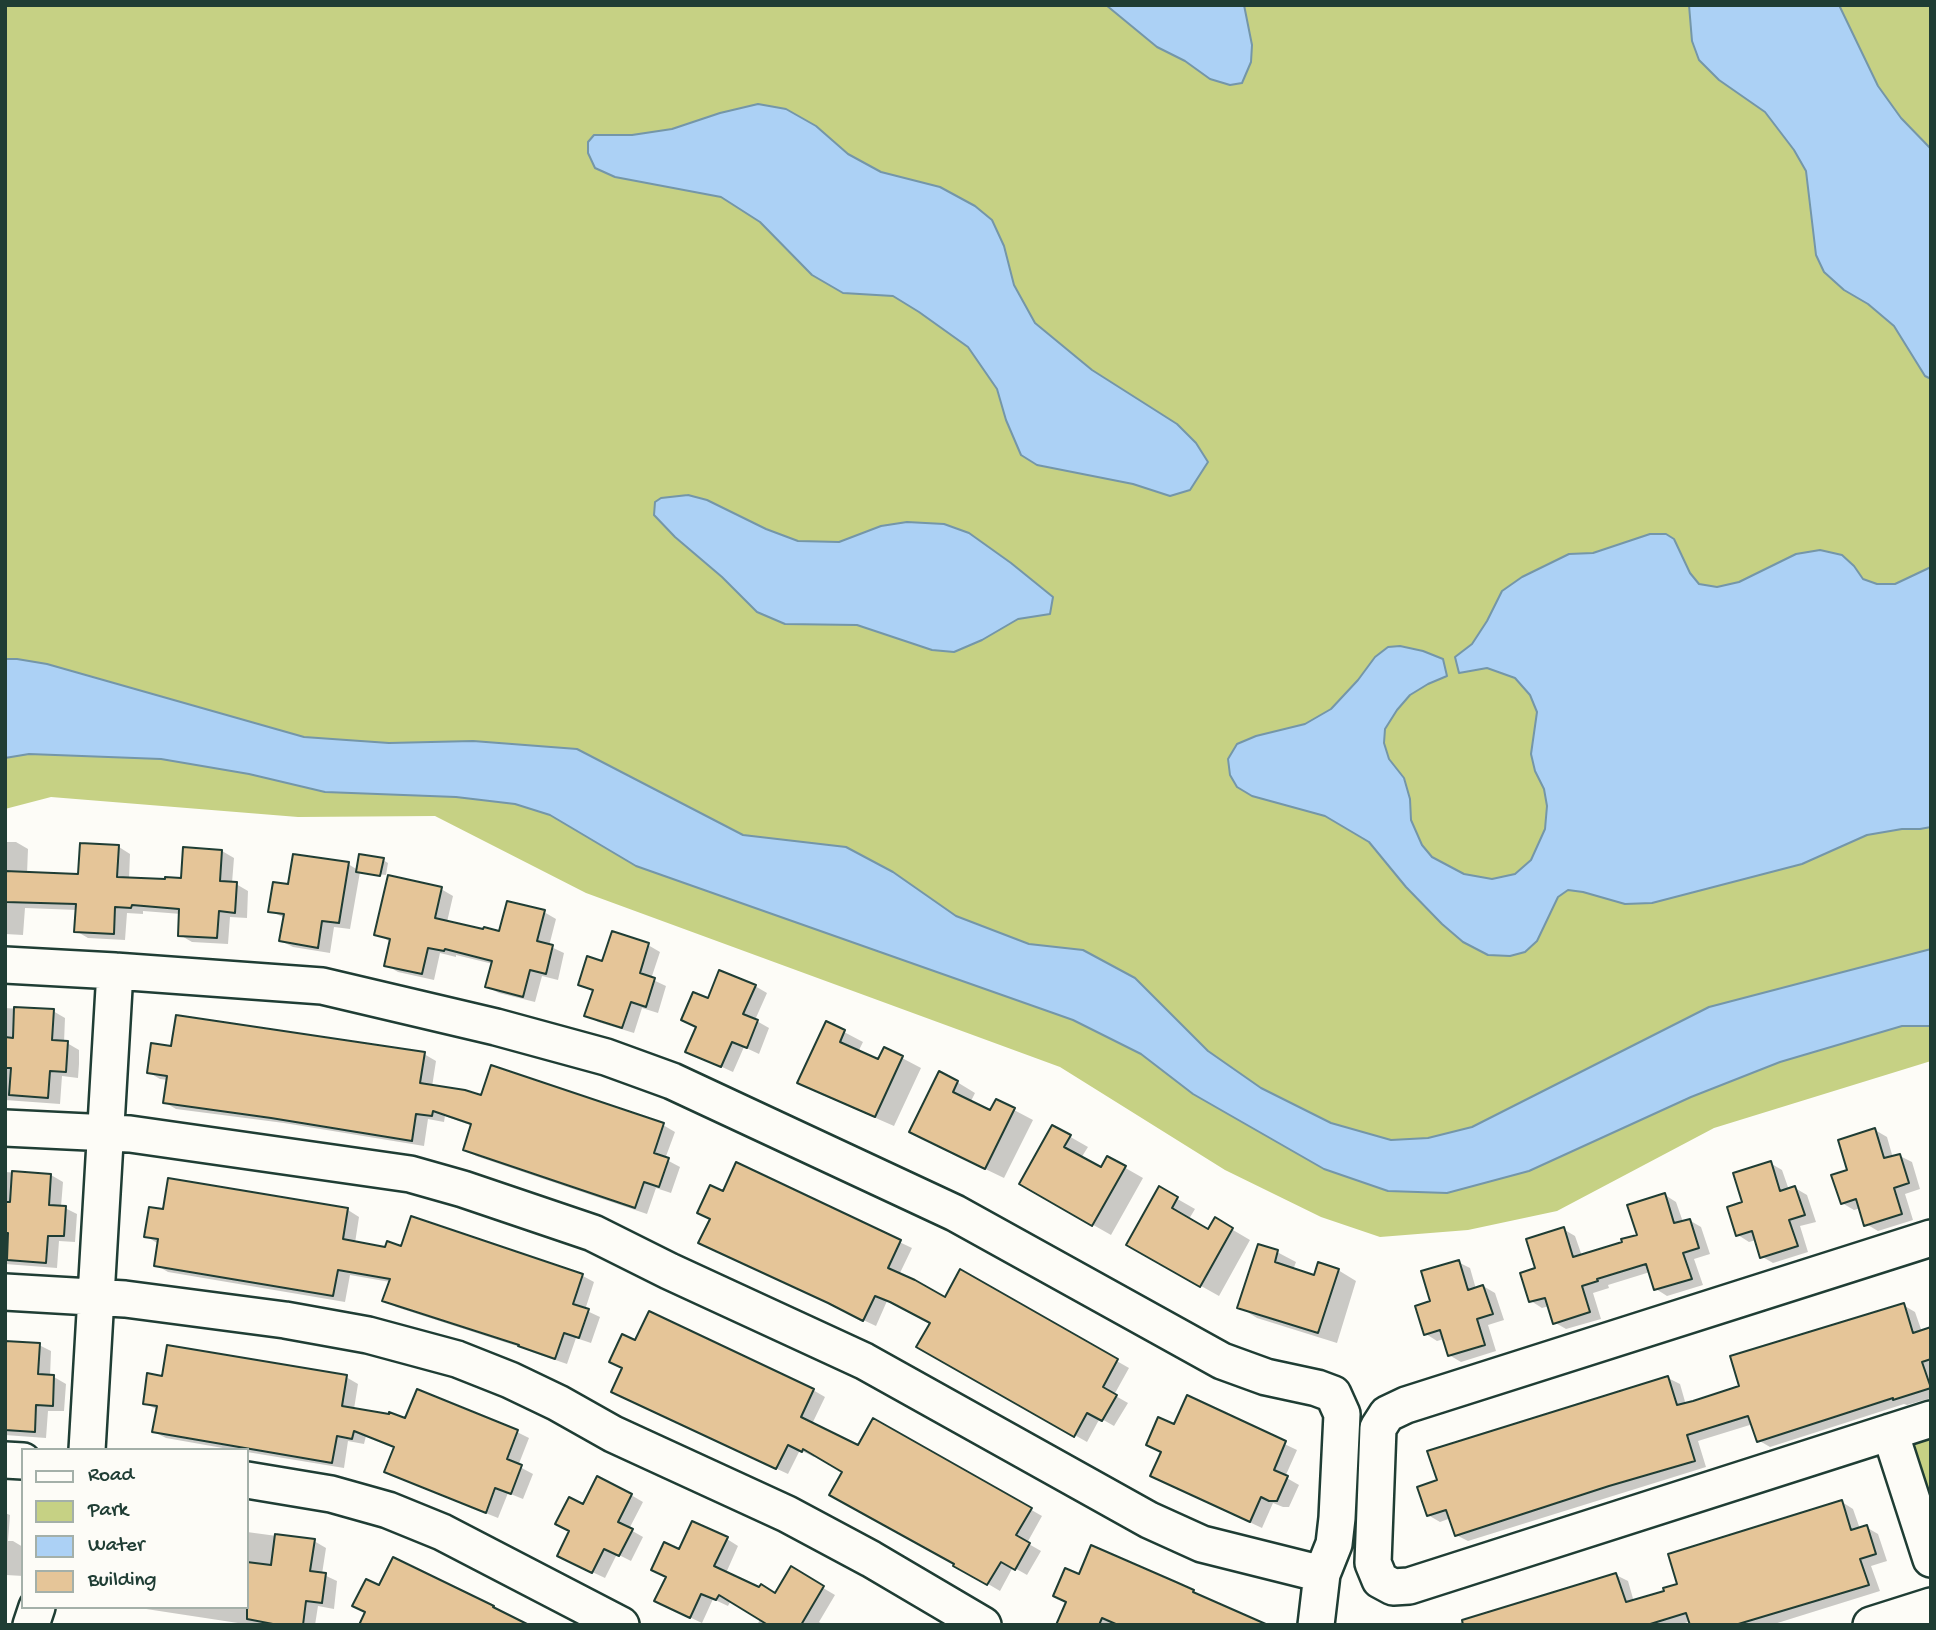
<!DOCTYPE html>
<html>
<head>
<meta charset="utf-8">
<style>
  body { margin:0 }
  #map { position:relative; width:1936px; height:1630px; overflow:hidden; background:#fdfcf7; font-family:"Gochi Hand",sans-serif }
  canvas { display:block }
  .frame { position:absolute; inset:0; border:7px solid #1f3d34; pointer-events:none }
  .legend { position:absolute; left:21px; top:1448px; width:228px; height:161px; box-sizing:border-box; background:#fdfcf7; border:2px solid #a4b0a9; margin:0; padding:9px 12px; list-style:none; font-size:21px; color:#1f3d34 }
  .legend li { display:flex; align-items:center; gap:14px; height:35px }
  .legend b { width:35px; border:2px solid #a4b0a9 }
</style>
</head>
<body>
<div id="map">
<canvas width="1936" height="1630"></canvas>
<div class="frame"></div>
<ul class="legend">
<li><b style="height:9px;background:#fdfcf7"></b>Road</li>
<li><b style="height:19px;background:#c6d184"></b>Park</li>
<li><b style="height:19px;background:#acd1f5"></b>Water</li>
<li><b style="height:19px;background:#e5c598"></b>Building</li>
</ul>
</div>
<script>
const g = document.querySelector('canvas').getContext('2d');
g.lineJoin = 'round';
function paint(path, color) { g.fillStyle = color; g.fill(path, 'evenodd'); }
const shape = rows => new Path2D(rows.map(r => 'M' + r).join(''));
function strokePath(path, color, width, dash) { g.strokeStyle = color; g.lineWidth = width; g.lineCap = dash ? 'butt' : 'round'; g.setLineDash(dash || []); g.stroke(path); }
paint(shape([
  [5,5,1931,5,1931,1061,1714,1128,1557,1211,1468,1230,1380,1237,1321,1217,1225,1170,1060,1067,586,893,435,816,298,817,51,797,5,809],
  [1931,1436,1931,1515,1913,1460,1914,1446,1921,1439]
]), '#c6d184');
const water = shape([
  [1106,5,1244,5,1252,45,1251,62,1242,83,1230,85,1210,79,1185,61,1157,47,1106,5],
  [1689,5,1839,5,1878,86,1901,118,1931,149,1931,379,1925,376,1894,326,1868,304,1844,290,1824,272,1816,255,1806,171,1794,150,1765,112,1719,80,1699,60,1692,41,1689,5],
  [758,104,786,109,816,126,848,154,881,172,940,187,975,206,992,220,1004,246,1014,285,1035,323,1092,370,1177,424,1196,443,1208,462,1190,490,1170,496,1133,484,1037,465,1021,455,1006,420,997,389,968,347,919,312,893,296,843,293,812,275,760,222,721,197,615,177,595,168,588,153,588,142,594,135,632,135,672,129,720,113,758,104],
  [688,495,707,500,766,529,798,541,839,542,881,526,907,522,944,524,969,533,1011,563,1053,597,1050,614,1018,619,982,640,954,652,932,650,857,625,785,624,757,612,722,577,675,537,654,515,655,502,661,498,688,495],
  [1650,534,1666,534,1674,539,1690,573,1699,584,1717,587,1739,582,1796,554,1820,550,1842,555,1854,566,1863,579,1877,584,1895,584,1931,567,1931,827,1920,829,1902,829,1867,835,1802,864,1652,903,1625,904,1583,892,1568,890,1558,897,1537,941,1525,952,1510,956,1488,955,1463,942,1442,924,1406,887,1369,842,1325,816,1252,796,1237,787,1230,775,1228,759,1237,744,1256,736,1305,724,1331,709,1358,680,1375,657,1388,647,1400,646,1423,651,1443,659,1447,676,1428,684,1410,695,1397,710,1385,729,1384,743,1389,759,1404,778,1410,799,1411,820,1422,845,1432,857,1464,874,1492,879,1515,874,1531,860,1545,829,1547,806,1544,789,1535,771,1531,754,1537,712,1530,695,1515,678,1487,668,1459,673,1455,657,1472,644,1487,621,1502,591,1522,577,1569,554,1593,553,1650,534],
  [5,659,17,659,47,664,304,737,389,743,473,741,577,749,743,835,846,847,893,872,956,916,1029,944,1083,950,1135,978,1208,1051,1261,1088,1331,1123,1391,1140,1428,1138,1472,1127,1709,1007,1931,949,1931,1026,1902,1026,1780,1062,1691,1097,1529,1171,1447,1193,1388,1191,1324,1169,1193,1094,1141,1054,1073,1020,636,866,550,815,515,804,456,797,325,792,249,774,161,759,29,754,5,758,5,659]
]);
paint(water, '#acd1f5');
strokePath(water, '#7496a8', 2);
paint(shape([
  [5,842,16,842,28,849,27,874,80,875,119,847,130,854,129,879,183,880,222,851,234,858,232,883,236,884,248,891,247,918,230,917,228,944,192,942,180,935,181,914,143,911,143,914,127,913,125,940,88,938,76,931,77,910,25,908,23,935,5,934],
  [383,860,388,863,386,875,360,872,350,929,334,927,330,953,293,947,281,941,285,918,270,911,290,886,348,864,358,870],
  [441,889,453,896,447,922,501,933,544,912,556,919,549,946,564,953,558,980,542,976,535,1002,499,993,487,987,493,964,456,955,456,957,440,953,434,980,398,972,386,965,391,942,376,934],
  [648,945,660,952,651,979,666,986,658,1013,642,1008,634,1033,598,1022,587,1015,594,992,580,984,603,963],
  [755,986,767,993,755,1020,769,1028,759,1054,744,1047,733,1072,687,1051,709,1001],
  [5,1008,53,1011,65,1018,64,1043,67,1043,79,1050,79,1064,78,1078,62,1076,60,1104,5,1100],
  [827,1023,863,1042,858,1052,879,1061,885,1049,921,1068,894,1126,818,1093,800,1082],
  [173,1048,424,1054,436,1061,432,1087,482,1097,663,1125,675,1132,665,1159,680,1167,671,1193,656,1188,647,1214,476,1156,465,1149,473,1126,445,1116,444,1122,428,1119,424,1146,284,1123,176,1109,164,1102,168,1080,160,1079,148,1072],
  [957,1082,975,1093,970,1103,991,1113,997,1101,1033,1120,1004,1178,929,1142],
  [1053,1127,1088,1147,1081,1158,1102,1170,1108,1158,1143,1178,1111,1235,1021,1184],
  [1875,1130,1887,1137,1893,1158,1900,1156,1912,1162,1920,1189,1905,1194,1913,1220,1878,1231,1866,1224,1861,1208,1854,1210,1842,1203,1849,1171],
  [1770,1163,1782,1170,1789,1190,1795,1188,1807,1195,1816,1222,1800,1226,1808,1252,1773,1263,1761,1256,1756,1240,1749,1242,1738,1235,1745,1203],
  [737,1165,912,1248,899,1275,945,1299,961,1272,1129,1368,1114,1395,1128,1403,1114,1426,1100,1418,1087,1442,918,1346,932,1323,904,1308,887,1301,876,1326,712,1249,724,1193],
  [5,1172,51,1175,63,1182,61,1207,65,1208,77,1214,75,1242,59,1241,57,1268,5,1264],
  [1160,1189,1195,1209,1189,1219,1209,1231,1216,1220,1250,1240,1219,1296,1128,1245],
  [1665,1195,1676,1202,1683,1222,1689,1220,1701,1227,1710,1254,1694,1259,1703,1285,1667,1296,1656,1289,1650,1272,1608,1285,1609,1288,1593,1293,1601,1319,1566,1329,1554,1322,1549,1306,1542,1308,1531,1301,1537,1269,1563,1229,1575,1236,1582,1256,1624,1243,1639,1236],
  [348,1210,359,1217,355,1243,386,1249,402,1248,412,1218,583,1276,594,1282,585,1310,600,1317,591,1343,576,1338,567,1364,532,1352,523,1348,396,1307,385,1300,390,1282,350,1275,345,1302,168,1272,156,1265,157,1243,146,1236],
  [1277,1252,1296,1262,1293,1270,1316,1277,1338,1270,1356,1281,1337,1343,1257,1318,1239,1307],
  [1458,1262,1470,1268,1476,1289,1483,1286,1495,1293,1504,1320,1488,1325,1496,1351,1461,1362,1449,1355,1444,1339,1437,1341,1426,1334,1432,1302],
  [1903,1305,1915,1312,1922,1332,1931,1331,1931,1398,1907,1405,1904,1404,1770,1447,1758,1440,1753,1424,1698,1441,1706,1467,1468,1541,1456,1535,1451,1518,1440,1522,1428,1515,1439,1482,1668,1378,1680,1384,1686,1405,1742,1387],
  [5,1342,39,1345,51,1351,50,1377,54,1377,66,1384,64,1411,48,1411,46,1438,5,1435],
  [636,1342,813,1390,825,1397,812,1424,858,1447,874,1420,1042,1516,1027,1543,1041,1551,1027,1575,1013,1567,1000,1591,956,1565,845,1471,816,1454,814,1457,800,1450,788,1474,625,1398],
  [346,1377,358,1384,354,1409,406,1420,418,1391,517,1432,529,1438,518,1466,533,1474,523,1499,508,1493,498,1518,398,1478,386,1471,395,1448,366,1436,364,1444,348,1441,344,1468,247,1452,247,1450,234,1450,166,1438,154,1432,158,1410,144,1403,163,1378],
  [1188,1398,1297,1450,1285,1477,1299,1485,1289,1507,1283,1507,1273,1503,1262,1528,1152,1476],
  [631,1495,643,1502,629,1529,643,1537,631,1561,617,1554,605,1578,571,1562,571,1531,584,1506],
  [1842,1502,1853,1509,1860,1529,1866,1527,1878,1534,1887,1561,1871,1566,1880,1591,1771,1625,1692,1625,1691,1621,1679,1625,1453,1625,1616,1575,1628,1581,1634,1602,1666,1592],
  [5,1513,10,1515,8,1541,13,1541,23,1547,23,1576,6,1575,5,1592],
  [247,1532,314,1541,326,1548,322,1574,337,1581,334,1609,318,1606,315,1625,251,1625,133,1607,247,1607],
  [727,1539,738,1546,726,1573,775,1595,791,1569,835,1595,819,1622,824,1625,757,1625,761,1618,731,1600,728,1606,713,1599,702,1623,668,1607,679,1551],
  [1068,1603,1262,1625,1058,1625]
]), '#0003');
const building = shape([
  [80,843,119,845,117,877,165,879,165,877,181,878,183,847,222,850,220,881,237,882,235,913,219,911,217,938,178,936,179,909,132,905,131,908,115,907,114,934,74,932,76,904,5,902,5,871,78,874,80,843],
  [293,854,349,862,339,923,322,921,318,948,279,941,284,914,268,912,273,882,288,884,293,854],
  [359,854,384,858,380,876,356,872,359,854],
  [388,875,442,887,435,918,483,929,484,927,499,931,507,901,545,910,537,941,553,945,546,974,530,970,523,997,485,987,492,961,445,949,444,951,428,948,422,974,384,966,390,939,374,935,388,875],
  [612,931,649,943,640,973,655,978,646,1007,631,1002,622,1028,584,1016,593,990,578,985,587,956,602,961,612,931],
  [719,970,756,985,743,1014,758,1020,747,1048,732,1042,721,1067,685,1052,696,1027,681,1020,693,992,708,998,719,970],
  [14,1007,54,1009,52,1040,68,1041,66,1072,50,1071,48,1098,9,1095,11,1068,5,1068,5,1037,13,1038,14,1007],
  [176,1015,425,1052,420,1083,465,1090,481,1095,491,1065,664,1123,654,1153,669,1158,659,1187,644,1182,635,1208,463,1150,471,1124,433,1111,432,1116,416,1114,412,1141,271,1118,163,1103,167,1076,147,1073,151,1043,171,1046,176,1015],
  [826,1021,845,1030,840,1042,878,1059,884,1047,903,1056,875,1117,797,1083,826,1021],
  [939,1071,958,1081,953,1092,990,1110,996,1099,1015,1108,985,1169,909,1132,939,1071],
  [1052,1125,1071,1135,1064,1147,1101,1167,1107,1156,1126,1166,1092,1226,1019,1184,1052,1125],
  [1875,1128,1884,1158,1900,1154,1909,1183,1894,1188,1902,1214,1864,1226,1856,1199,1841,1204,1831,1175,1847,1170,1838,1140,1875,1128],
  [1771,1161,1780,1191,1795,1186,1805,1215,1789,1220,1798,1246,1760,1258,1752,1231,1736,1236,1727,1207,1742,1202,1733,1173,1771,1161],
  [736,1162,901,1240,888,1268,915,1280,945,1297,960,1269,1118,1359,1103,1387,1117,1395,1102,1421,1087,1413,1074,1437,916,1347,930,1323,890,1302,875,1296,863,1321,828,1303,698,1243,710,1219,697,1213,710,1185,723,1191,736,1162],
  [12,1171,51,1174,49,1205,66,1206,64,1236,48,1236,46,1263,7,1260,8,1233,5,1233,5,1202,10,1202,12,1171],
  [168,1178,348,1208,343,1239,385,1247,387,1241,401,1246,411,1216,583,1274,573,1304,589,1309,579,1338,564,1333,555,1359,518,1346,519,1345,382,1301,390,1279,338,1270,333,1296,154,1266,158,1239,144,1237,149,1207,163,1209,168,1178],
  [1159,1186,1178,1197,1172,1208,1208,1229,1215,1217,1233,1228,1200,1287,1126,1245,1159,1186],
  [1665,1193,1674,1223,1690,1219,1699,1248,1683,1253,1692,1279,1654,1290,1646,1264,1597,1279,1598,1281,1582,1286,1590,1312,1553,1324,1545,1298,1529,1302,1520,1273,1535,1268,1526,1239,1564,1227,1573,1257,1622,1242,1621,1239,1637,1235,1627,1205,1665,1193],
  [1258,1244,1278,1250,1275,1262,1314,1275,1318,1262,1339,1269,1318,1333,1237,1308,1258,1244],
  [1459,1260,1468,1290,1483,1285,1493,1314,1477,1319,1485,1345,1448,1356,1440,1330,1424,1335,1415,1306,1430,1301,1421,1271,1459,1260],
  [1904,1303,1913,1333,1931,1327,1931,1359,1922,1362,1931,1388,1893,1400,1893,1398,1757,1442,1748,1416,1687,1435,1695,1461,1609,1486,1455,1536,1446,1510,1427,1516,1417,1487,1437,1480,1427,1451,1668,1376,1677,1405,1693,1401,1739,1386,1730,1356,1904,1303],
  [649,1311,814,1389,801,1417,858,1445,873,1418,1032,1508,1016,1535,1030,1543,1015,1570,1001,1562,987,1585,953,1566,954,1564,829,1495,842,1472,803,1449,802,1452,788,1445,776,1469,611,1392,622,1368,609,1362,622,1334,635,1340,649,1311],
  [5,1341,40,1343,38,1374,54,1375,53,1406,36,1405,35,1432,5,1430,5,1341],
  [167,1345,347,1375,342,1406,389,1414,389,1412,405,1418,417,1389,518,1430,507,1459,522,1465,511,1494,495,1488,486,1513,384,1472,394,1447,354,1431,352,1439,337,1436,332,1463,152,1432,157,1406,143,1404,145,1389,147,1373,162,1376,167,1345],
  [1187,1395,1286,1441,1274,1470,1288,1476,1277,1501,1269,1501,1261,1497,1250,1522,1150,1476,1161,1452,1146,1445,1158,1417,1174,1424,1187,1395],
  [597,1476,632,1494,618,1522,633,1529,619,1556,604,1549,592,1573,557,1556,569,1531,555,1524,569,1497,583,1504,597,1476],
  [1842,1500,1851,1530,1867,1525,1876,1554,1860,1559,1869,1585,1735,1625,1690,1625,1686,1613,1647,1625,1463,1625,1462,1620,1616,1573,1626,1602,1664,1591,1663,1588,1677,1584,1668,1554,1842,1500],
  [692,1521,728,1537,714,1566,759,1587,761,1584,775,1593,791,1566,824,1586,801,1625,768,1625,719,1595,716,1600,701,1594,690,1618,654,1601,666,1577,651,1570,664,1542,679,1549,692,1521],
  [275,1534,315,1539,310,1571,326,1573,322,1603,306,1601,303,1625,278,1625,247,1619,247,1562,271,1565,275,1534],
  [1091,1545,1176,1582,1194,1590,1193,1592,1268,1625,1118,1625,1102,1618,1099,1625,1056,1625,1066,1602,1053,1596,1065,1568,1079,1574,1091,1545],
  [393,1557,494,1606,493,1607,529,1625,359,1625,365,1612,352,1606,366,1579,379,1585,393,1557]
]);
paint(building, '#e5c598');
strokePath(building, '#1f3d34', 2);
const minor = shape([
  [5,965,115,971,322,986,496,1027,606,1057,672,1081,955,1213,1222,1361,1266,1377,1317,1388,1333,1394,1342,1414,1337,1518,1334,1544,1322,1574,1316,1625],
  [5,1128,130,1134,410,1174,463,1189,593,1233,669,1271,864,1361,1149,1520,1202,1544,1322,1574],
  [1931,1238,1406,1405,1387,1414,1378,1428,1373,1563,1380,1580,1393,1587,1409,1586,1931,1419],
  [5,1292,125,1299,285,1320,368,1335,457,1359,510,1380,558,1403,613,1434,787,1514,871,1559,983,1625],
  [1890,1432,1931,1559],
  [87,1450,115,971],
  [5,1460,23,1461],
  [247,1480,331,1494,388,1510,442,1532,621,1625],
  [31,1625,37,1607],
  [1871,1625,1931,1606]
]);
strokePath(minor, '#1f3d34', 40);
strokePath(minor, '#fdfcf7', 35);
</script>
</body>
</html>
